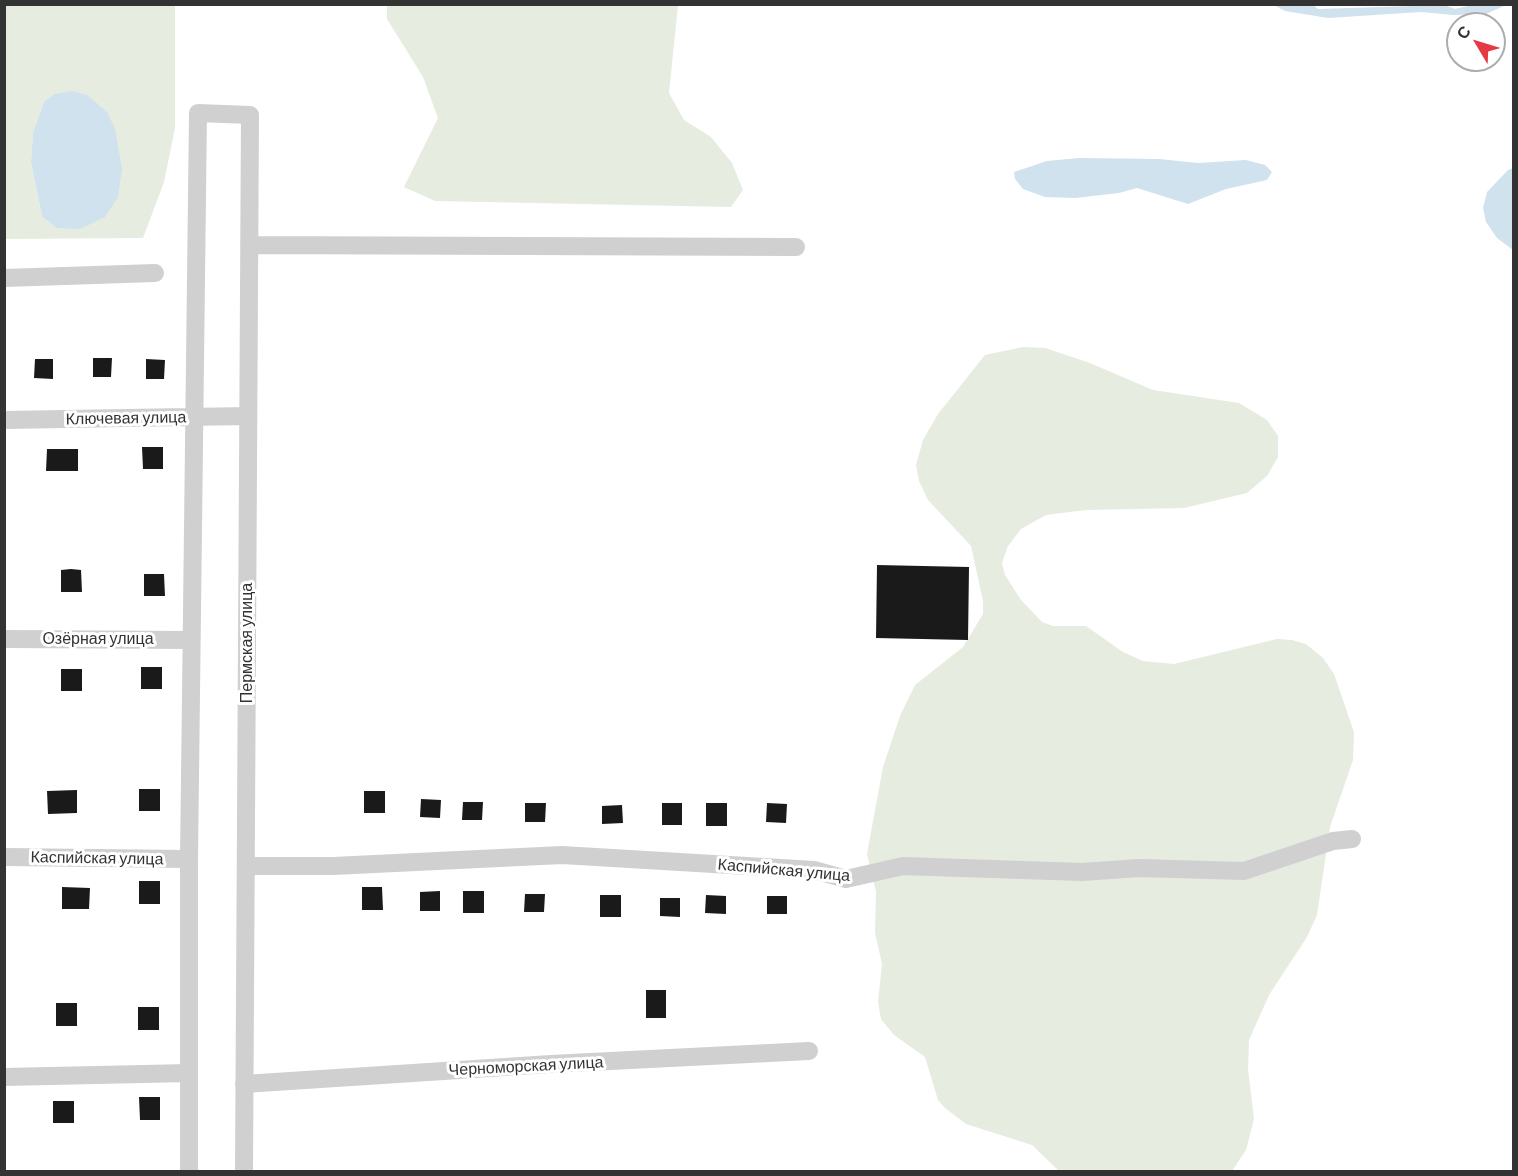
<!DOCTYPE html>
<html>
<head>
<meta charset="utf-8">
<style>
  body { margin:0 }
  #map { position:relative; width:1518px; height:1176px; overflow:hidden; background:#fff; font-family:Barlow,sans-serif }
  canvas { display:block }
  .frame { position:absolute; inset:0; border:6px solid #333; pointer-events:none }
  .north { position:absolute; left:1446px; top:12px; width:60px; height:60px; box-sizing:border-box; background:#fff; border:2px solid #adadad; border-radius:50%; rotate:308deg; font-size:16px; font-weight:700; line-height:24px; text-align:center; color:#333 }
  .north::after { content:''; display:block; margin:auto; width:21px; height:27px; background:#e63946; clip-path:polygon(50% 0,100% 100%,50% 72%,0 100%) }
</style>
</head>
<body>
<div id="map">
<canvas width="1518" height="1176"></canvas>
<div class="frame"></div>
<div class="north">С</div>
</div>
<script>
const g = document.querySelector('canvas').getContext('2d');
g.lineJoin = 'round';
function paint(path, color) { g.fillStyle = color; g.fill(path, 'evenodd'); }
const shape = rows => new Path2D(rows.map(r => 'M' + r).join(''));
function strokePath(path, color, width, dash) { g.strokeStyle = color; g.lineWidth = width; g.lineCap = dash ? 'butt' : 'round'; g.setLineDash(dash || []); g.stroke(path); }
function drawText(font, color, halo, rows, align = 'center') {
  g.font = font + ' Barlow,sans-serif'; g.lineWidth = 6; g.setLineDash([]); g.textBaseline = 'middle'; g.strokeStyle = halo; g.fillStyle = color; for (const [text, x, y, turn = 0] of rows) {
    g.save(); g.translate(x, y); g.rotate((+turn || 0) * Math.PI / 180); g.textAlign = isNaN(turn) ? turn : align; if (halo) g.strokeText(text, 0, 0); g.fillText(text, 0, 0); g.restore();
  }
}
paint(shape([
  [4,5,175,5,175,128,164,182,143,238,5,239],
  [44,102,42,216,31,162,33,132],
  [387,5,678,5,669,93,684,120,711,137,732,163,743,190,731,207,435,201,404,187,438,118,423,77,387,19],
  [1023,347,1045,348,1090,363,1153,390,1239,403,1267,420,1278,436,1278,457,1267,476,1247,493,1184,508,1086,510,1046,515,1021,529,1008,546,1002,563,1005,575,1021,600,1042,622,1053,626,1086,626,1123,652,1143,661,1174,664,1277,639,1292,640,1306,644,1323,658,1334,674,1354,732,1353,760,1330,827,1317,915,1307,937,1269,995,1249,1040,1248,1069,1254,1119,1246,1150,1232,1171,1059,1171,1032,1145,966,1124,945,1108,938,1100,925,1057,894,1035,881,1019,878,1002,882,964,875,933,876,892,867,854,883,767,900,716,915,685,963,647,983,614,983,601,971,546,928,500,919,481,916,465,923,440,938,414,985,355]
]), '#e6ecdf');
paint(shape([
  [1444,5,1455,9,1472,5,1506,5,1486,14,1453,15,1421,12,1328,18,1285,11,1274,5,1313,5,1318,9],
  [72,91,87,95,107,112,115,129,122,169,118,197,105,217,80,229,57,228,42,216,31,162,33,132,44,102,55,94],
  [1079,158,1159,159,1198,163,1246,160,1265,165,1272,172,1267,180,1226,189,1188,204,1137,188,1119,193,1075,198,1045,197,1023,189,1015,179,1014,172,1047,161],
  [1513,168,1514,168,1513,250,1497,238,1486,222,1483,208,1487,192,1508,170]
]), '#cfe2ee');
paint(shape([
  [93,358,112,358,111,377,93,377],
  [35,359,53,359,53,379,34,378],
  [146,359,165,360,164,379,146,379],
  [142,447,163,447,163,469,143,469],
  [47,449,78,449,78,471,46,471],
  [877,565,969,567,968,640,876,638],
  [71,569,81,570,82,592,61,592,61,570],
  [144,574,164,574,165,596,144,596],
  [141,667,162,667,162,689,141,689],
  [61,669,82,669,82,691,61,691],
  [139,789,160,789,160,811,139,811],
  [77,790,77,813,48,814,47,791],
  [364,791,385,791,385,813,364,813],
  [421,799,441,800,440,818,420,817],
  [463,802,483,802,482,820,462,820],
  [525,803,546,803,545,822,525,822],
  [662,803,682,803,682,825,662,825],
  [706,803,727,803,727,826,706,826],
  [767,803,787,804,786,823,766,822],
  [622,805,623,823,602,824,602,806],
  [139,881,160,881,160,904,139,904],
  [62,887,90,888,89,909,62,909],
  [362,887,382,887,383,910,362,910],
  [440,891,440,911,420,911,420,892],
  [463,891,484,891,484,913,463,913],
  [525,894,545,894,544,912,524,912],
  [600,895,621,895,621,917,600,917],
  [706,895,726,896,726,914,705,913],
  [767,896,787,896,787,914,767,914],
  [660,898,680,898,680,917,660,916],
  [646,990,666,990,666,1018,646,1018],
  [56,1003,77,1003,77,1026,56,1026],
  [138,1007,159,1007,159,1030,138,1030],
  [139,1097,160,1097,160,1120,140,1120],
  [53,1101,74,1101,74,1123,53,1123]
]), '#1a1a1a');
strokePath(shape([
  [249,245,796,247],
  [4,278,155,273],
  [4,420,248,416],
  [4,639,191,640],
  [4,857,189,859],
  [246,866,333,866,562,855,814,870,846,879,903,866,1082,872,1139,868,1244,871,1333,841,1352,839],
  [4,1077,189,1073],
  [244,1084,551,1064,809,1051],
  [189,1172,189,859,198,113,250,115,244,1172]
]), '#d0d0d0', 18);
drawText('16px', '#333', '#fff', [
  ["Ключевая улица",126,418,-1],
  ["Озёрная улица",98,639],
  ["Пермская улица",247,643,-90],
  ["Каспийская улица",97,858,1],
  ["Каспийская улица",784,870,5],
  ["Черноморская улица",526,1066,-3]
]);
</script>
</body>
</html>
